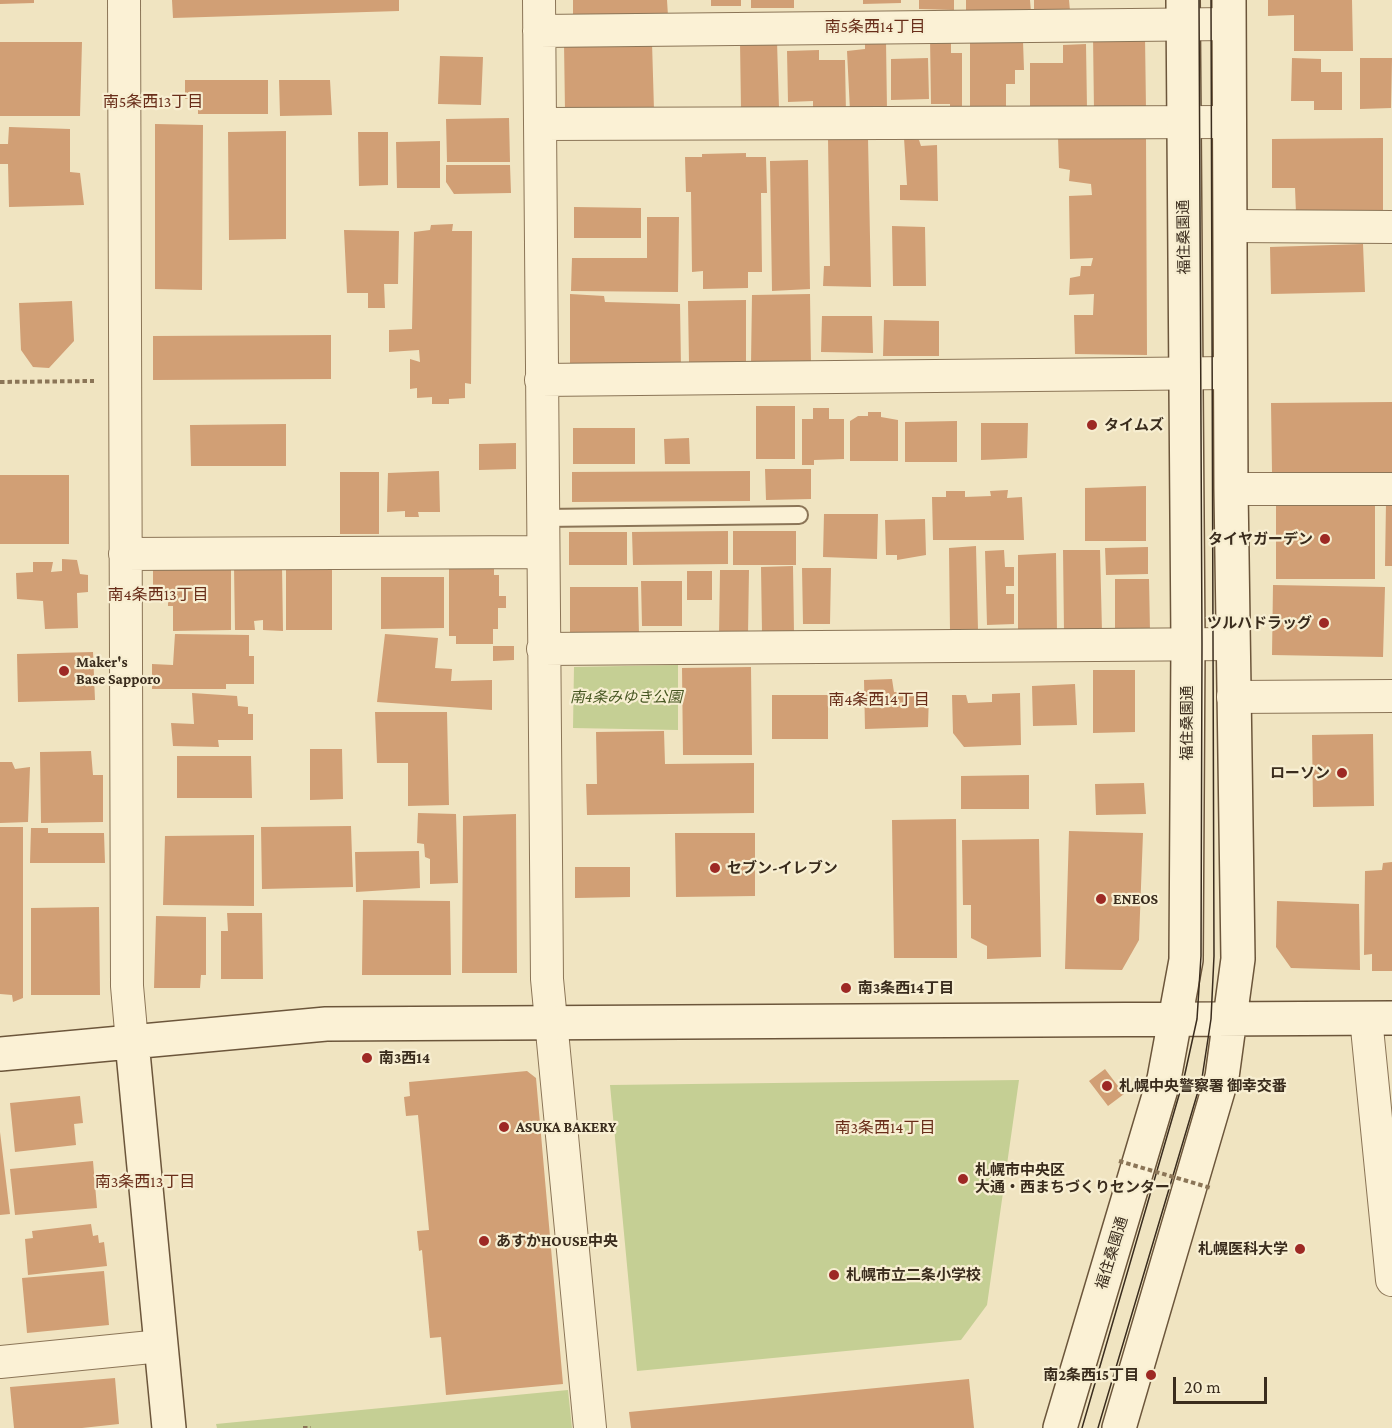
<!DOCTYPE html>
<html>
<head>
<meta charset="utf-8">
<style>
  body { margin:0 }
  #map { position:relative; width:1392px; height:1428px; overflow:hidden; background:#f0e4c1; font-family:"Crimson Pro",serif }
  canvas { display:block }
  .scale { position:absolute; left:1173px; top:1377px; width:94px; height:27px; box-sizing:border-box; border:3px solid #3a2c1d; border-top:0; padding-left:8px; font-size:18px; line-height:21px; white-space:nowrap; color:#3a2c1d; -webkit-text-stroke:4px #f7eed1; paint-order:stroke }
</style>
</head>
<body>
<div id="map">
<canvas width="1392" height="1428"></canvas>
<div class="scale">20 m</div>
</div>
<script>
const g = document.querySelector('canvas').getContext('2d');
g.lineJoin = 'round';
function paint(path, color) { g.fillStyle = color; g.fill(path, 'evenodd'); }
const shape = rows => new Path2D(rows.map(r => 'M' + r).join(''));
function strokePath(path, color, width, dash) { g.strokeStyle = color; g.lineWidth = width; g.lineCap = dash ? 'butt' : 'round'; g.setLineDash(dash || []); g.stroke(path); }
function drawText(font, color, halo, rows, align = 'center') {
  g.font = font + ' "Crimson Pro","Noto Sans JP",serif'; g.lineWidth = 4.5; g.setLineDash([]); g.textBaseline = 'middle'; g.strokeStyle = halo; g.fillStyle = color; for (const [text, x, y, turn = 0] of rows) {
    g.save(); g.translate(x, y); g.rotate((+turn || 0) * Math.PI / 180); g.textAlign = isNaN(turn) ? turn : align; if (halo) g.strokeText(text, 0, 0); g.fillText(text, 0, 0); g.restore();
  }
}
paint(shape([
  [678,665,678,730,573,728,574,667],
  [1019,1080,987,1305,961,1340,637,1371,610,1085],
  [568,1390,572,1428,217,1428,216,1424]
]), '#c5cf94');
paint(shape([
  [0,0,34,0,34,3,0,4],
  [172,0,399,0,399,11,173,18],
  [573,0,667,0,668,16,573,18],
  [711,0,741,0,741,6,711,6],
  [751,0,794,0,794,8,751,8],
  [863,0,901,0,901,3,863,4],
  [919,0,954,0,954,10,919,9],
  [966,0,1030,0,1031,12,966,12],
  [1034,0,1069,0,1070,11,1034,12],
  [1268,0,1352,0,1353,51,1294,51,1294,15,1268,16],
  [951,36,951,53,962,53,962,110,950,110,950,104,931,104,930,37],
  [1093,36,1145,36,1146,110,1094,111],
  [970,40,1023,41,1024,70,1015,70,1015,84,1006,84,1006,111,970,111],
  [777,41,779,108,741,109,740,42],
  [865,41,886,41,887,110,850,111,847,51,865,49],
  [0,42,82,42,80,116,0,116],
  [652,42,654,110,565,111,564,43],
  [1086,44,1087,109,1030,110,1030,63,1063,63,1063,45],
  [819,50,819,60,845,60,846,114,813,114,813,101,788,102,787,51],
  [440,56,483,57,481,105,438,104],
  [928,58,929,99,891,100,891,59],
  [1292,58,1321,59,1321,72,1342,72,1342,110,1314,110,1314,101,1291,101],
  [1360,58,1392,58,1391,108,1360,109],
  [185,80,268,80,268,114,198,114,198,99,185,99],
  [279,80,330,80,332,115,280,116],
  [509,118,510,162,447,162,446,119],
  [155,124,203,125,202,290,155,289],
  [9,127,70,129,70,172,80,173,84,205,9,207,8,164,0,164,0,144,8,144],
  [286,131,286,239,229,240,228,132],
  [358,132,388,132,388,185,359,186],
  [1058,137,1146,137,1147,355,1075,354,1074,315,1093,315,1094,294,1069,295,1070,278,1080,276,1081,266,1091,266,1093,258,1070,259,1069,196,1092,195,1091,184,1069,181,1070,170,1059,168],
  [868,138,871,287,823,286,824,266,830,266,828,139],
  [904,138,919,140,921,146,937,145,938,201,900,200,900,185,907,185],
  [1383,138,1383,212,1296,213,1295,188,1272,188,1272,139],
  [440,141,440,188,397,188,396,142],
  [746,153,746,157,766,157,767,193,761,193,762,272,748,272,748,288,703,289,703,271,692,272,691,192,686,192,685,157,702,157,702,154],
  [808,160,810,289,772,291,770,161],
  [446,165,510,165,511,193,454,194,446,182],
  [574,207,641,208,641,238,574,238],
  [647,217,679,217,678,292,571,291,572,258,647,258],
  [453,224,452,231,472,231,471,384,465,383,465,398,449,399,449,404,432,404,432,397,417,398,417,388,410,389,410,359,420,362,419,350,389,352,389,330,412,329,414,232,430,230,431,225],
  [892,226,925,227,926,286,893,286],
  [344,230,399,231,398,284,384,284,385,308,368,308,368,293,347,293],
  [1363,244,1365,292,1271,294,1270,247],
  [570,294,604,296,605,302,680,304,681,367,570,369],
  [810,294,811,365,751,364,752,295],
  [746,300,746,363,689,363,688,301],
  [72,301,74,341,49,368,33,367,21,350,19,303],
  [822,316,872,316,873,353,821,352],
  [884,320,939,321,939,356,883,356],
  [331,335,331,379,153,380,153,336],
  [1392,402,1392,472,1272,472,1271,403],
  [756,406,795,406,795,459,756,459],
  [813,408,829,408,829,419,844,419,844,459,814,460,814,465,802,465,802,419,813,419],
  [868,412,881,412,881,417,898,420,898,461,850,461,850,421,858,416,868,416],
  [957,421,957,462,905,462,905,422],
  [981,423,1028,423,1027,458,981,460],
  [286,424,286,466,191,466,190,425],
  [573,428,635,428,635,464,573,464],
  [689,438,690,464,665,464,664,439],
  [516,443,516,469,479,470,479,444],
  [765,469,811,469,811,499,766,500],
  [439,471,440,512,418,512,419,517,405,517,405,511,387,512,388,473],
  [750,471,750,501,572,502,572,472],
  [340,472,379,472,379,534,340,534],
  [0,475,69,475,69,544,0,544],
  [1146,486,1146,541,1085,541,1085,488],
  [1008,490,1007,498,1022,497,1024,540,933,540,932,497,946,497,946,491,965,491,965,497,991,496,990,491],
  [1276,498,1375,499,1375,579,1276,579],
  [1386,502,1392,502,1392,566,1385,566],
  [824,514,878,514,877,559,823,557],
  [925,519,926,555,897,560,897,555,886,555,885,520],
  [728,531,728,564,633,565,632,532],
  [733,531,796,531,796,565,733,565],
  [569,532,627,532,627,565,569,565],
  [976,546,978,630,950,631,949,548],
  [1148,547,1148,574,1106,575,1105,548],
  [1004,550,1005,567,1014,567,1014,586,1006,586,1006,594,1014,594,1014,624,987,625,985,551],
  [1063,550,1100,550,1102,632,1064,632],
  [1056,553,1057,633,1018,634,1018,555],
  [62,559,77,560,80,574,88,575,88,592,77,593,78,628,45,629,43,601,17,599,16,573,33,572,33,562,53,562,51,572,62,571],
  [456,561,494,561,494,575,499,575,499,596,506,596,506,608,498,608,498,629,493,629,493,644,456,644,456,636,449,636,449,568,455,568],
  [307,563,332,563,332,630,286,630,286,570,307,570],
  [153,565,231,565,231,630,173,631,173,606,168,606,168,599,153,595],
  [234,566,282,566,283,631,263,630,263,620,254,621,255,630,235,630],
  [793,566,794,633,762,633,761,567],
  [802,568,831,568,830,624,803,624],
  [720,570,749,570,748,635,719,635],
  [687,571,712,571,712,600,687,600],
  [381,577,444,577,444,628,381,629],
  [1115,579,1149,579,1150,632,1115,632],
  [641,581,682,581,682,626,642,626],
  [1273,585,1385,587,1383,657,1272,655],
  [570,587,638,587,639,635,570,634],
  [175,634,249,635,249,656,254,656,254,684,226,684,226,689,152,689,152,664,173,665],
  [385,634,438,638,435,668,452,669,451,681,492,680,492,710,377,702],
  [493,646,514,646,514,660,493,661],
  [93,652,95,700,18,702,17,654],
  [751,667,752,755,683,755,682,668],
  [1093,670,1135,670,1135,732,1093,733],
  [892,679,894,692,929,693,928,727,865,729,864,680],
  [1075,684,1077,725,1033,726,1032,686],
  [192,693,237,696,238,706,248,707,248,714,253,714,253,740,218,740,219,747,173,746,171,723,194,724],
  [1020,693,1021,745,964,747,953,733,952,695,966,695,968,703,992,702,992,694],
  [772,695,828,695,828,739,772,739],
  [375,712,447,712,449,805,408,806,408,763,377,763],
  [664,731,665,764,754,763,754,813,587,815,586,784,597,784,596,732],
  [1373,734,1374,806,1313,807,1312,735],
  [310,749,342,749,343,799,310,800],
  [91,751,93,775,103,775,103,822,41,823,40,752],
  [177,756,251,756,252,798,177,798],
  [0,762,12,762,15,769,30,767,28,822,0,823],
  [1029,775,1029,809,961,809,961,776],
  [1144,783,1146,814,1096,815,1095,784],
  [418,813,456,814,458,883,430,884,430,859,425,857,424,844,417,843],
  [516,814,517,973,462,973,463,816],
  [956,819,957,958,894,958,892,820],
  [351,826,353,887,262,889,261,827],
  [0,827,23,827,23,998,13,1002,12,995,0,994],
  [31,828,48,828,48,833,104,833,105,863,30,863],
  [1069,831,1143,833,1139,940,1122,970,1065,969],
  [675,833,755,833,755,896,676,897],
  [254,835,254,906,163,905,165,836],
  [1039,839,1041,957,987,959,987,946,971,938,971,905,963,905,962,840],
  [419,851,420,888,356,892,355,852],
  [1392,862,1392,971,1372,971,1372,954,1364,955,1365,871,1382,870,1383,863],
  [575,867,630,867,630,897,575,898],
  [363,900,450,901,451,975,362,975],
  [1277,901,1359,904,1360,970,1291,968,1276,947],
  [99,907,100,995,31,995,31,908],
  [227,913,262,913,263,979,221,979,221,931,228,931],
  [156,916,206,917,206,975,201,975,200,988,154,988],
  [1105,1069,1124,1094,1108,1106,1089,1081],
  [527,1071,536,1078,563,1384,446,1395,441,1337,430,1338,422,1250,419,1251,417,1231,429,1230,418,1115,406,1116,404,1097,410,1096,409,1082],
  [80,1096,83,1123,74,1124,76,1145,15,1152,10,1103],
  [0,1132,10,1214,0,1215],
  [93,1161,97,1208,15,1215,10,1169],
  [91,1224,93,1236,98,1235,99,1243,104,1242,107,1266,28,1275,25,1239,33,1238,32,1231],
  [104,1271,109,1325,27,1333,22,1278],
  [115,1378,119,1424,82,1428,14,1428,10,1387],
  [969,1379,974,1428,631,1428,629,1412]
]), '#d19f75');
const lane = shape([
  [543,518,799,515]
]);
const street = shape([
  [124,0,127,986,132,1042],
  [539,0,547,979,590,1428],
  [539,31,1229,24],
  [540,124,1230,122],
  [1231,226,1392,227],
  [541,380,1230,373],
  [1231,489,1392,489],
  [125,554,543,552],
  [543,649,1233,644],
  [1233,697,1392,696],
  [1366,1018,1392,1280],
  [0,1362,161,1346]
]);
const secondary = shape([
  [132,1042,169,1428],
  [0,1054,326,1024,1392,1018],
  [1060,1428,1164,1079,1186,960,1188,644,1183,0],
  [1119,1428,1222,1077,1238,959,1231,489,1229,0]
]);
strokePath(lane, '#8b7557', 20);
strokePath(street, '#8b7557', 34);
strokePath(secondary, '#6c563b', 36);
strokePath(shape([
  [0,382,94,381],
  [303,1428,311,1428]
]), '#8b7557', 4, [4.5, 3]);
strokePath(lane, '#fbf1d5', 16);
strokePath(street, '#fbf1d5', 32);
strokePath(secondary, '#fbf1d5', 33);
strokePath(shape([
  [1082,1428,1184,1078,1197,1019,1201,956,1202,644,1199,0],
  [1098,1428,1202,1078,1211,1019,1214,956,1211,0]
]), '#3a2c1d', 1.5);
strokePath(shape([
  [1119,1161,1211,1188]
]), '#8b7557', 4, [4.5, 3]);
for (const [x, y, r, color] of [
  [1092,425,6,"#9d2924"],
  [1325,539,6,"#9d2924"],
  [1324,623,6,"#9d2924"],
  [64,671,6,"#9d2924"],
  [1342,773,6,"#9d2924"],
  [715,868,6,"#9d2924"],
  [1101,899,6,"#9d2924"],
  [846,988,6,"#9d2924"],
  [367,1058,6,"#9d2924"],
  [1107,1086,6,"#9d2924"],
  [504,1127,6,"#9d2924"],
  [963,1179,6,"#9d2924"],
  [484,1241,6,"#9d2924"],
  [1300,1249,6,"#9d2924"],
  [834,1275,6,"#9d2924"],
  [1151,1375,6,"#9d2924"]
]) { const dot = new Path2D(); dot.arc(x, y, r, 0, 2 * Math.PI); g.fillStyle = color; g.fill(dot); strokePath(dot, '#f7eed1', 2); }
drawText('15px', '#3a2c1d', '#f7eed1', [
  ["福住桑園通",1184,237,-91],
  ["福住桑園通",1187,723,-90],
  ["福住桑園通",1112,1253,-73]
]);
drawText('bold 15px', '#3a2c1d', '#f7eed1', [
  ["タイムズ",1104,425],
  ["タイヤガーデン",1313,539,"right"],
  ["ツルハドラッグ",1312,623,"right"],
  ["Maker's",76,662],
  ["Base Sapporo",76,679],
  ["ローソン",1330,773,"right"],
  ["セブン-イレブン",727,868],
  ["ENEOS",1113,899],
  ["南3条西14丁目",858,988],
  ["南3西14",379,1058],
  ["札幌中央警察署 御幸交番",1119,1086],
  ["ASUKA BAKERY",516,1127],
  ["札幌市中央区",975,1170],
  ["大通・西まちづくりセンター",975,1187],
  ["あすかHOUSE中央",496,1241],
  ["札幌医科大学",1288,1249,"right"],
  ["札幌市立二条小学校",846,1275],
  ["南2条西15丁目",1139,1375,"right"]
], 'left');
drawText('italic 15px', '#475722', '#f7eed1', [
  ["南4条みゆき公園",626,697]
]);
drawText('16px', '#692e1a', '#f7eed1', [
  ["南5条西14丁目",875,27],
  ["南5条西13丁目",153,102],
  ["南4条西13丁目",158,595],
  ["南4条西14丁目",879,700],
  ["南3条西14丁目",885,1128],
  ["南3条西13丁目",145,1182]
]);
</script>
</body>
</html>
